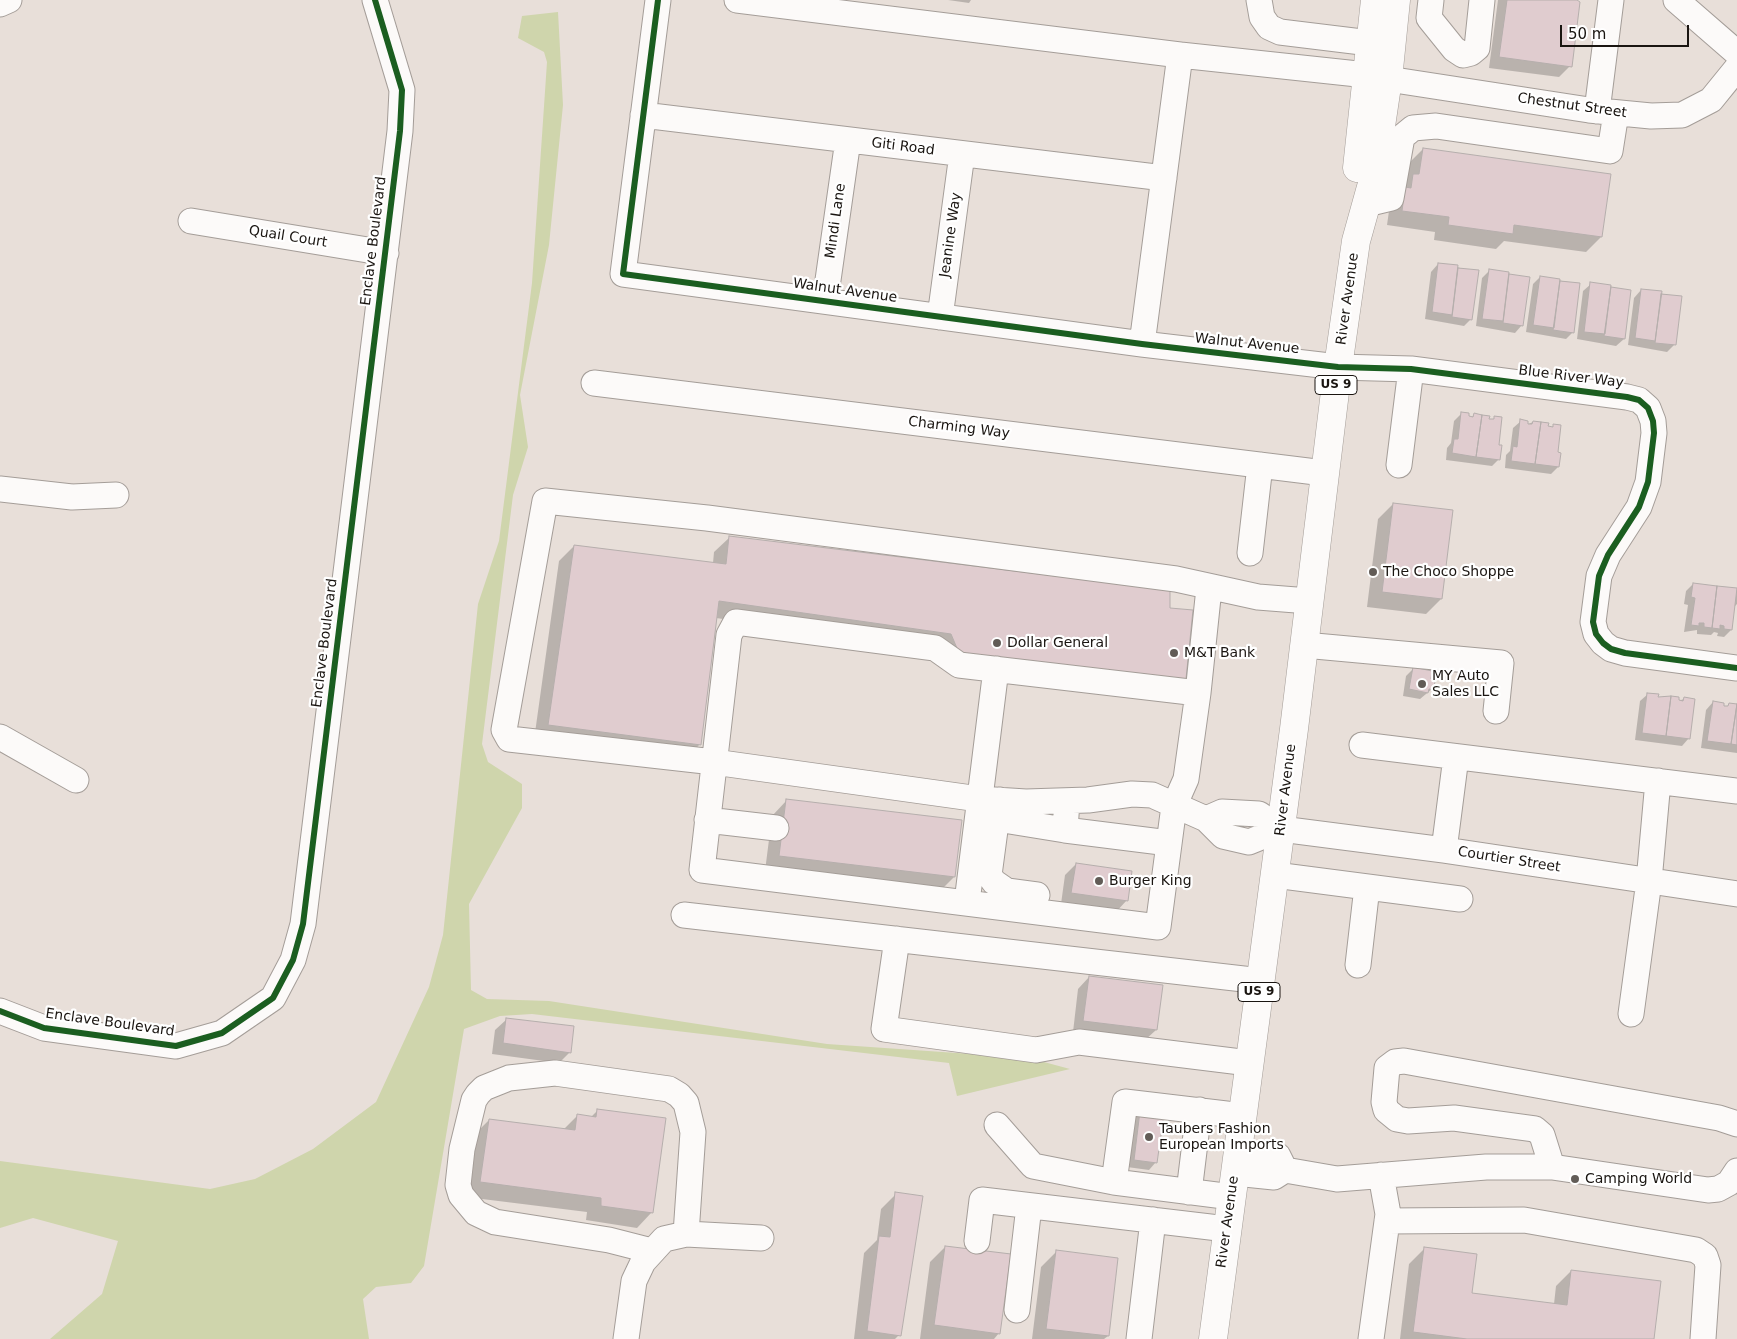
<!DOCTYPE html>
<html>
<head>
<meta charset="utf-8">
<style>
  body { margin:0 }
  #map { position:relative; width:1737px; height:1339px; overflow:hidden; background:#e8dfd9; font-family:"DejaVu Sans",sans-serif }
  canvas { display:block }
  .scale { position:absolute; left:1560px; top:25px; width:129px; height:22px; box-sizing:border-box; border:2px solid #1a1511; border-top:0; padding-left:6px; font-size:15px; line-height:18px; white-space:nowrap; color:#1a1511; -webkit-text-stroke:4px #fff; paint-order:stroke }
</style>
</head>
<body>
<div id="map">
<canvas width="1737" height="1339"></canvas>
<div class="scale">50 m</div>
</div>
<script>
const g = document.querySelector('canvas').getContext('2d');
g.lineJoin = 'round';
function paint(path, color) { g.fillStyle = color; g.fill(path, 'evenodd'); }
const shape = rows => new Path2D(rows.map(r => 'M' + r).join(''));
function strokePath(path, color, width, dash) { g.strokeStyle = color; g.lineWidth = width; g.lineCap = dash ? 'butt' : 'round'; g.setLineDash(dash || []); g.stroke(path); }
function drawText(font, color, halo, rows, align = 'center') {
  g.font = font + ' "DejaVu Sans",sans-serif'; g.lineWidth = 4.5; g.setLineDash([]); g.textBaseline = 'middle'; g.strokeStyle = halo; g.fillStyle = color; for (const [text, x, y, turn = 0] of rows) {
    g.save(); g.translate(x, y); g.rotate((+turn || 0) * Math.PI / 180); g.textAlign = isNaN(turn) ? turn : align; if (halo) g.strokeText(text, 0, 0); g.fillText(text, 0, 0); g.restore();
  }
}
paint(shape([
  [558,12,563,105,549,245,520,395,528,447,513,495,482,744,488,762,522,784,522,808,469,904,471,990,487,999,549,1001,827,1044,1029,1058,1070,1069,957,1096,949,1063,532,1014,500,1016,464,1029,424,1266,411,1283,376,1287,363,1299,369,1339,50,1339,102,1294,118,1241,33,1218,0,1228,0,1161,210,1189,255,1179,313,1149,376,1102,429,987,443,935,478,604,499,541,532,283,547,62,544,52,518,38,522,16]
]), '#cfd5ac');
paint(shape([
  [948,0,971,0,969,3],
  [1498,0,1575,0,1570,66,1559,77,1489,68],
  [1423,149,1610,175,1601,237,1586,252,1504,241,1496,249,1434,240,1435,232,1387,225,1390,204,1408,164],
  [1438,264,1477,271,1471,319,1464,326,1425,319,1431,272],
  [1489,271,1528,278,1522,325,1515,333,1476,326,1482,278],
  [1540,277,1579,284,1573,332,1566,339,1526,332,1533,284],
  [1591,284,1630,291,1624,339,1616,346,1577,339,1583,291],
  [1641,290,1680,297,1674,345,1667,352,1628,345,1634,298],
  [1462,413,1467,417,1471,418,1474,415,1492,420,1495,418,1499,459,1492,466,1446,460,1447,448,1451,443,1454,421],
  [1521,421,1526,425,1533,422,1551,428,1554,425,1558,467,1551,474,1505,468,1506,455,1510,451,1513,428],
  [1393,504,1441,599,1426,614,1367,607,1378,519],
  [730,537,1168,609,1185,679,1170,694,936,648,716,618,700,744,685,760,534,740,559,561,574,546,713,563,714,552],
  [1693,584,1737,589,1737,604,1734,607,1731,630,1724,637,1717,636,1718,633,1714,632,1711,635,1697,634,1697,630,1684,632,1688,605,1684,604,1686,591],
  [1413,669,1429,680,1432,689,1420,699,1403,696,1406,676],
  [1648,694,1661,699,1664,696,1678,698,1678,701,1684,699,1689,738,1682,746,1635,740,1640,701],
  [1713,702,1722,707,1737,705,1737,753,1701,748,1706,710],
  [787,800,954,877,939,892,765,871,772,816],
  [1076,864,1127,900,1116,912,1061,904,1065,875],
  [1089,977,1156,1030,1144,1041,1073,1032,1078,989],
  [507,1019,570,1052,559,1063,492,1054,495,1030],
  [598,1110,652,1212,637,1228,586,1220,587,1212,466,1197,474,1135,489,1120,563,1130,578,1115,591,1117],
  [1141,1112,1156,1162,1149,1170,1127,1167,1133,1120],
  [896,1194,899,1335,895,1339,854,1339,864,1253,877,1240,881,1209],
  [945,1247,999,1333,994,1339,920,1339,930,1262],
  [1424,1249,1471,1294,1554,1304,1556,1286,1571,1271,1653,1339,1400,1339,1409,1264],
  [1056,1252,1108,1336,1104,1339,1032,1339,1041,1267]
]), '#0003');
const building = shape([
  [1507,0,1577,0,1580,2,1572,67,1499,57,1507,0],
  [1423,148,1611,174,1602,237,1514,225,1513,234,1448,225,1449,217,1402,211,1405,187,1411,188,1413,174,1419,174,1423,148],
  [1438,263,1458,265,1452,315,1432,312,1438,263],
  [1458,268,1479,270,1472,320,1452,317,1458,268],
  [1489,269,1509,272,1503,321,1482,319,1489,269],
  [1509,274,1530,277,1523,326,1503,323,1509,274],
  [1540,276,1560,279,1554,328,1533,325,1540,276],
  [1560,281,1580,283,1574,333,1553,330,1560,281],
  [1590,282,1611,285,1605,334,1584,332,1590,282],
  [1611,287,1631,290,1625,339,1604,336,1611,287],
  [1641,289,1662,291,1655,341,1635,338,1641,289],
  [1661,294,1682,296,1676,345,1655,343,1661,294],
  [1461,412,1469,413,1469,416,1473,417,1474,413,1482,415,1476,457,1452,453,1454,439,1458,439,1461,412],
  [1482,415,1490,416,1489,419,1494,419,1494,416,1502,417,1499,445,1502,445,1500,460,1476,457,1482,415],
  [1520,419,1528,421,1528,424,1532,424,1533,421,1541,422,1535,464,1511,461,1513,446,1517,447,1520,419],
  [1541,422,1549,423,1548,426,1553,427,1553,424,1561,425,1558,452,1561,453,1559,467,1535,464,1541,422],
  [1393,503,1453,510,1442,599,1382,592,1393,503],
  [729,536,1170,590,1170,608,1193,610,1186,679,959,653,951,634,719,601,701,745,548,725,574,545,726,564,729,536],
  [1693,583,1717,586,1712,628,1704,627,1704,623,1699,623,1699,626,1691,625,1695,598,1691,597,1693,583],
  [1717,586,1737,588,1732,630,1724,629,1724,626,1720,625,1720,629,1712,628,1717,586],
  [1413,667,1432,671,1431,679,1435,680,1434,689,1429,689,1428,693,1409,689,1413,667],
  [1647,693,1659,694,1658,697,1671,696,1666,736,1642,733,1647,693],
  [1671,696,1679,697,1679,700,1683,701,1684,697,1695,699,1690,739,1666,736,1671,696],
  [1713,701,1724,703,1724,706,1728,706,1729,703,1737,704,1731,744,1707,741,1713,701],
  [1737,704,1737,745,1731,744,1737,704],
  [786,799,962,820,955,877,779,856,786,799],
  [1076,863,1132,871,1128,901,1071,893,1076,863],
  [1089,976,1163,985,1157,1030,1083,1021,1089,976],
  [506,1018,574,1026,571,1053,503,1043,506,1018],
  [597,1109,666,1118,653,1213,601,1206,601,1198,480,1182,489,1119,575,1130,577,1114,596,1117,597,1109],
  [1140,1111,1164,1114,1157,1163,1134,1160,1140,1111],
  [895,1192,923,1196,901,1336,867,1331,879,1236,890,1237,895,1192],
  [945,1246,1011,1254,1000,1334,934,1325,945,1246],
  [1424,1247,1477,1254,1472,1293,1567,1305,1571,1270,1661,1281,1654,1339,1467,1339,1413,1332,1424,1247],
  [1056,1250,1118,1258,1109,1336,1046,1329,1056,1250]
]);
paint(building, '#e0cccf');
strokePath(building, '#b5aeac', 1);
const minor = shape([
  [658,0,623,274,1142,344,1338,367,1411,369,1627,397,1639,400,1648,408,1653,421,1654,433,1648,482,1639,507,1608,555,1599,576,1593,622,1596,634,1603,643,1611,649,1625,653,1737,668],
  [737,0,1180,55,1367,75],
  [1259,0,1262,17,1269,27,1280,32,1370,43],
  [1431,0,1429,18,1454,49,1463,55,1471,53,1477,48,1482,0],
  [1676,0,1737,53],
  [0,4,9,0],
  [1388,79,1589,110,1651,116,1682,115,1711,100,1737,68],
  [1597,111,1611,0],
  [643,115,1164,178],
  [1366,204,1391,198,1402,137,1413,128,1436,126,1610,151,1616,113],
  [191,221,386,253],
  [825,301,848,140],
  [940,317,962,154],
  [1142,344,1180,55],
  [594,383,1324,473],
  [1399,465,1411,369],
  [0,489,72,497,116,495],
  [1250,553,1260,465],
  [1304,645,1501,663,1496,711],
  [1198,693,959,665,935,648,736,622,729,635,702,870,1158,927,1174,806,1186,779,1198,693,1209,588],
  [0,737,76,780],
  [1362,745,1737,791],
  [999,800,989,875,994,882,1007,891,1037,895],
  [1067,801,1065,830,1169,843],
  [997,819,1065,830],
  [1206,819,1222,812,1259,814,1281,829,1444,850,1737,894],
  [707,820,776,828],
  [1281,829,1249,842,1223,836,1206,819,1152,795,1132,794,1088,800,1026,802,979,799,714,762,509,739,504,730,545,501,707,518,1176,579,1258,597,1309,601],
  [1444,850,1456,757],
  [1275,875,1460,899],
  [967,902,996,669],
  [684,915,1261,981],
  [897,939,884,1029,1036,1050,1079,1042,1249,1063],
  [1358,965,1367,887],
  [0,1011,44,1028,176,1046,222,1033,273,998,293,960,303,924,400,131,402,90,375,0],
  [1631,1014,1649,881,1658,781],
  [997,1125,1033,1166,1114,1182],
  [1552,1167,1542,1135,1535,1129,1454,1118,1408,1121,1397,1119,1386,1110,1384,1102,1387,1068,1395,1062,1404,1061,1719,1118,1737,1124],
  [1285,1170,1337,1179,1486,1167,1552,1167,1708,1190,1718,1189,1729,1183,1737,1171],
  [1235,1173,1274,1177,1285,1170,1278,1156,1238,1153],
  [1189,1192,1199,1110],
  [1232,1197,1114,1182,1125,1102,1243,1116],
  [1387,1221,1524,1220,1696,1250,1705,1256,1708,1265,1703,1339],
  [977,1241,982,1200,1227,1229],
  [652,1251,609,1240,495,1222,476,1213,461,1195,458,1185,462,1149,474,1100,478,1094,484,1088,509,1078,555,1073,669,1089,679,1095,686,1103,693,1132,686,1234],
  [1017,1310,1029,1206],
  [626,1339,634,1281,643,1262,664,1239,686,1234,761,1238],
  [1139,1339,1153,1220],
  [1371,1339,1388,1214,1381,1175]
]);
const highway = shape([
  [1357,168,1375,0],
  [1213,1339,1294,729,1338,367,1356,241,1373,180,1388,79,1396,0]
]);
strokePath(minor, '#a49d98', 27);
strokePath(highway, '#a49d98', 29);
strokePath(minor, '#fcfaf9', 25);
strokePath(highway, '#fcfaf9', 28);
strokePath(shape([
  [658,0,623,274,1142,344,1338,367,1411,369,1627,397,1639,400,1648,408,1653,421,1654,433,1648,482,1639,507,1608,555,1599,576,1593,622,1596,634,1603,643,1611,649,1625,653,1737,668],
  [0,1011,44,1028,176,1046,222,1033,273,998,293,960,303,924,400,131,402,90,375,0]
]), '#1b5e20', 6);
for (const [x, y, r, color] of [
  [1373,572,5,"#625c57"],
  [997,643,5,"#625c57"],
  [1174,653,5,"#625c57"],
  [1422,684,5,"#625c57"],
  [1099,881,5,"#625c57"],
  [1149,1137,5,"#625c57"],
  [1575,1179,5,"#625c57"]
]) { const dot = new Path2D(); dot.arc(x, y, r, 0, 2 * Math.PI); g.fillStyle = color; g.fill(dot); strokePath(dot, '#fff', 2); }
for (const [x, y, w] of [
  [1336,385,42],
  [1259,992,42]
]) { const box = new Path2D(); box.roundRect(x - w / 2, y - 9.5, w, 19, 4); g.fillStyle = '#fff'; g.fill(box); strokePath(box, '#1a1511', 1); }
drawText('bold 12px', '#1a1511', null, [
  ["US 9",1336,385],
  ["US 9",1259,992]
]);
drawText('14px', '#1a1511', '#fff', [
  ["Chestnut Street",1572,106,8],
  ["Giti Road",903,147,7],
  ["Mindi Lane",836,221,-82],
  ["Jeanine Way",951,235,-82],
  ["Quail Court",288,237,9],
  ["Enclave Boulevard",374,241,-83],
  ["Walnut Avenue",845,291,8],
  ["River Avenue",1348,299,-82],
  ["Walnut Avenue",1247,344,6],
  ["Blue River Way",1571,377,7],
  ["Charming Way",959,428,7],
  ["Enclave Boulevard",325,643,-83],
  ["River Avenue",1286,790,-83],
  ["Courtier Street",1509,860,9],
  ["Enclave Boulevard",110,1023,8],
  ["River Avenue",1228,1222,-82]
]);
drawText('14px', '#1a1511', '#fff', [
  ["The Choco Shoppe",1383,572],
  ["Dollar General",1007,643],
  ["M&T Bank",1184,653],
  ["MY Auto",1432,676],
  ["Sales LLC",1432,692],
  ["Burger King",1109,881],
  ["Taubers Fashion",1159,1129],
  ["European Imports",1159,1145],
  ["Camping World",1585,1179]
], 'left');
</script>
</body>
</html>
